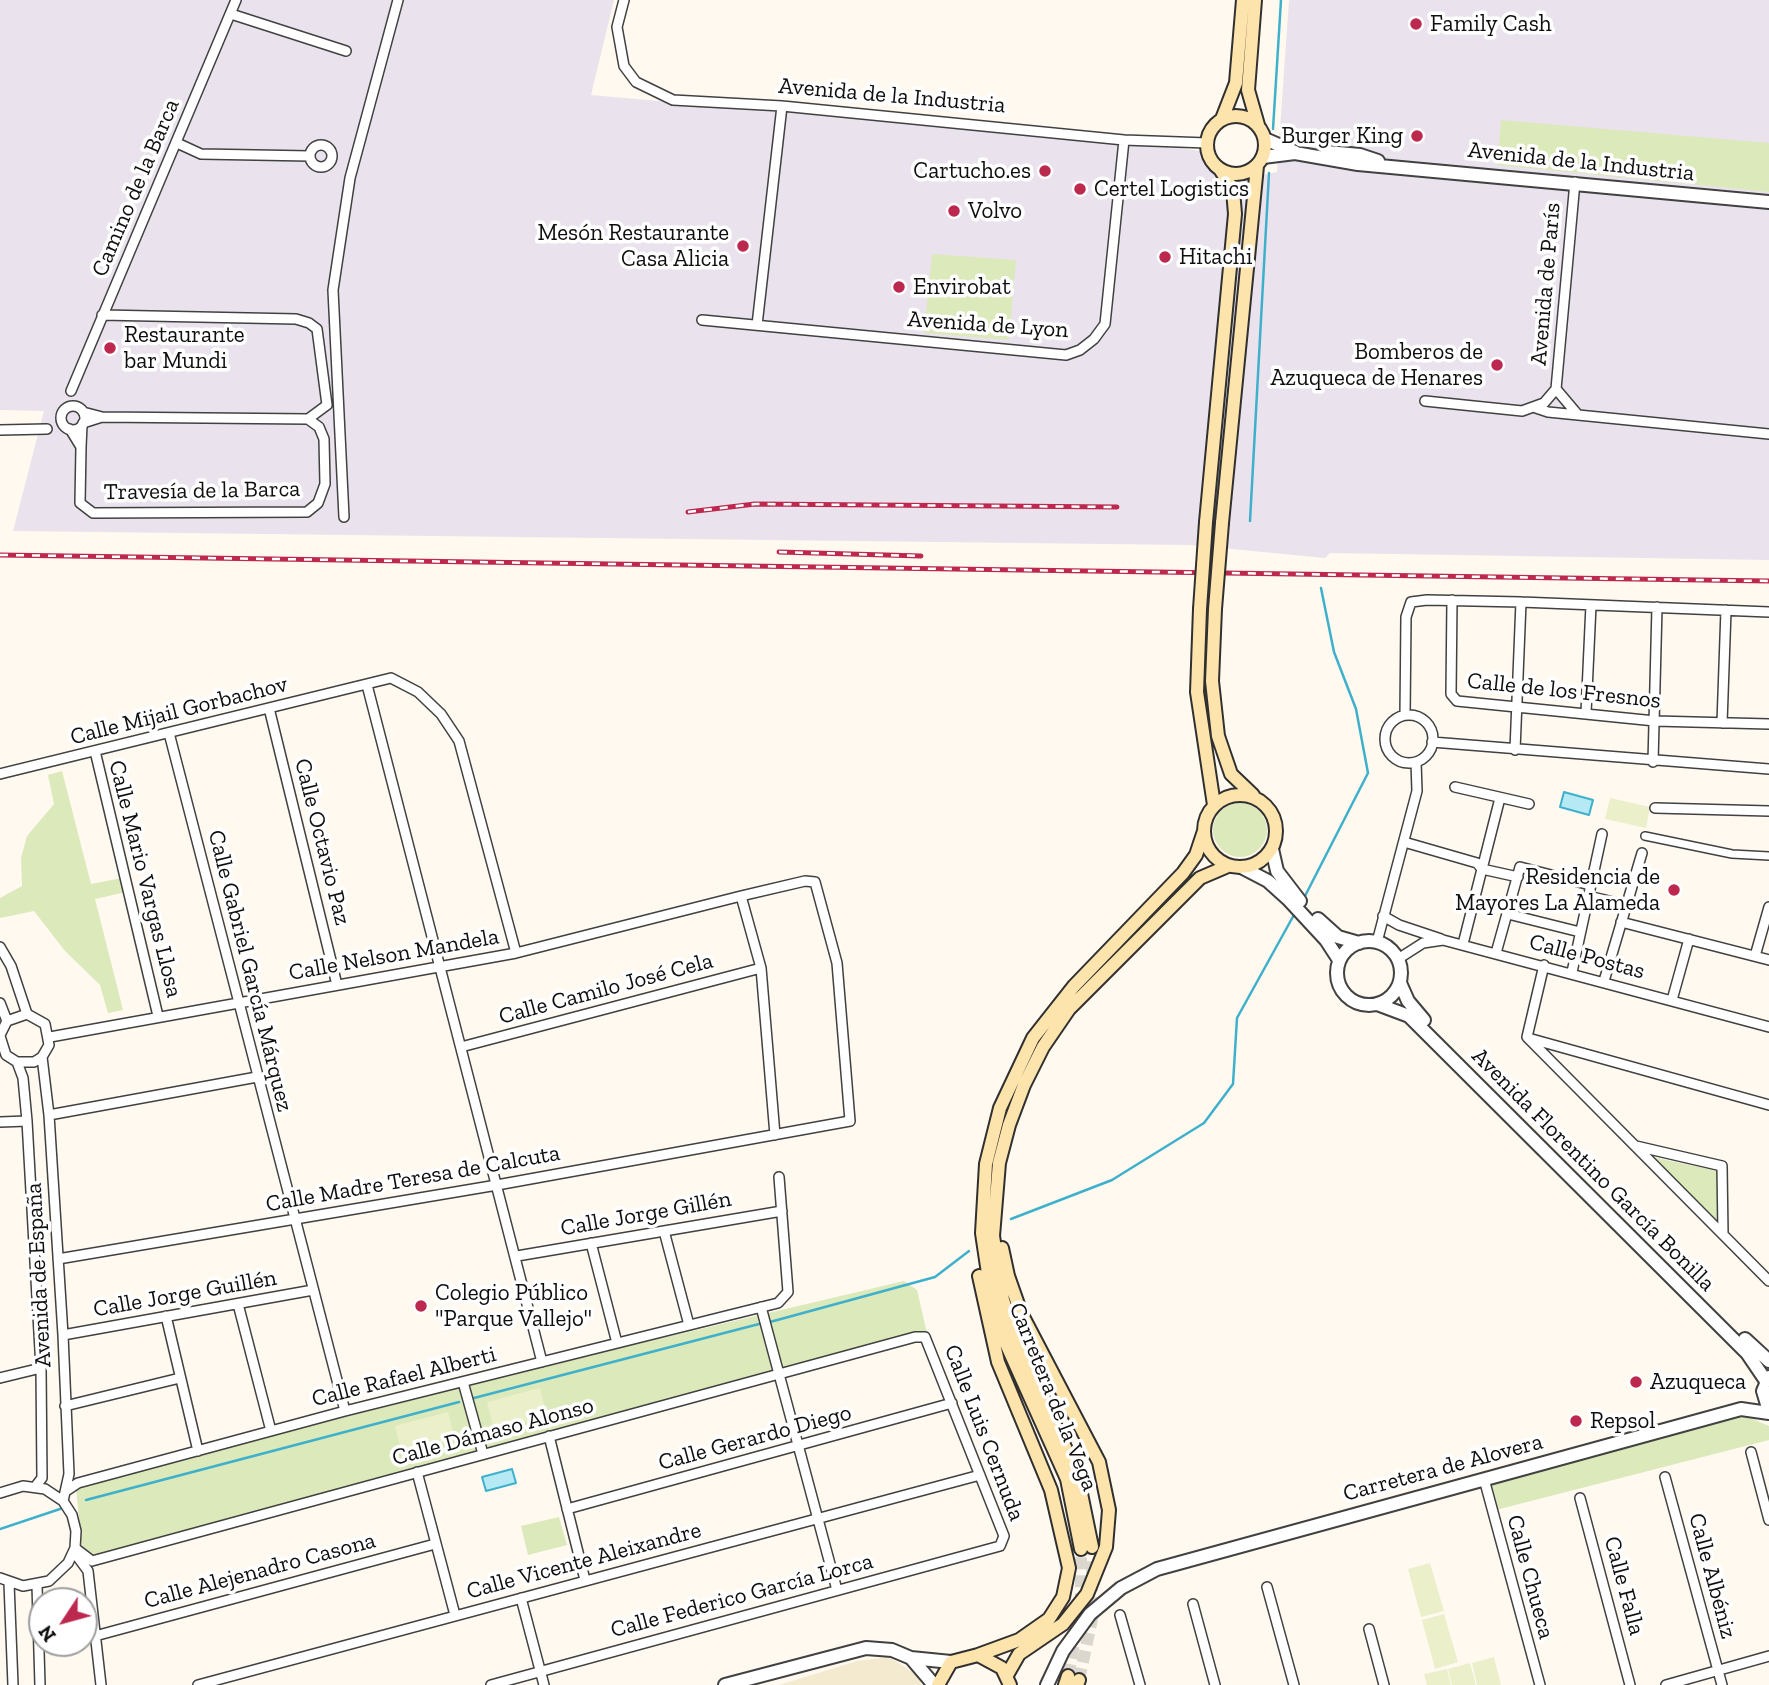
<!DOCTYPE html>
<html>
<head>
<meta charset="utf-8">
<style>
  body { margin:0 }
  #map { position:relative; width:1769px; height:1685px; overflow:hidden; background:#fff9f0; font-family:"Zilla Slab",serif }
  canvas { display:block }
  .north { position:absolute; left:28px; top:1587px; width:70px; height:70px; box-sizing:border-box; background:#fff; border:2px solid #9f9f9f; border-radius:50%; rotate:234deg; font-size:19px; font-weight:700; line-height:28px; text-align:center; color:#0e0e0e }
  .north::after { content:''; display:block; margin:auto; width:24px; height:32px; background:#bc284e; clip-path:polygon(50% 0,100% 100%,50% 72%,0 100%) }
</style>
</head>
<body>
<div id="map">
<canvas width="1769" height="1685"></canvas>
<div class="north">N</div>
</div>
<script>
const g = document.querySelector('canvas').getContext('2d');
g.lineJoin = 'round';
function paint(path, color) { g.fillStyle = color; g.fill(path, 'evenodd'); }
const shape = rows => new Path2D(rows.map(r => 'M' + r).join(''));
function strokePath(path, color, width, dash) { g.strokeStyle = color; g.lineWidth = width; g.lineCap = dash ? 'butt' : 'round'; g.setLineDash(dash || []); g.stroke(path); }
function drawText(font, color, halo, rows, align = 'center') {
  g.font = font + ' "Zilla Slab",serif'; g.lineWidth = 7; g.setLineDash([]); g.textBaseline = 'middle'; g.strokeStyle = halo; g.fillStyle = color; for (const [text, x, y, turn = 0] of rows) {
    g.save(); g.translate(x, y); g.rotate((+turn || 0) * Math.PI / 180); g.textAlign = isNaN(turn) ? turn : align; if (halo) g.strokeText(text, 0, 0); g.fillText(text, 0, 0); g.restore();
  }
}
paint(shape([
  [0,0,614,0,591,95,1170,146,1199,151,1229,182,1277,172,1289,0,1769,0,1769,560,1330,553,1325,558,1190,545,13,531,44,411,0,410]
]), '#eae3ed');
paint(shape([
  [889,1657,917,1675,922,1685,779,1685,857,1661]
]), '#f4ead0');
paint(shape([
  [1501,120,1769,143,1769,192,1497,165],
  [932,254,1016,260,1009,340,924,333],
  [62,771,91,884,122,878,126,892,95,899,123,1010,108,1013,100,985,65,951,34,911,0,918,0,898,22,886,21,858,27,836,54,804,48,775],
  '1213 830a27 27 0 1 1 54 0a27 27 0 1 1-54 0Z',
  [1652,1157,1718,1171,1719,1224],
  [904,1281,917,1290,927,1333,83,1559,76,1488,85,1485,459,1386],
  [1746,1416,1769,1426,1769,1440,1488,1512,1484,1500,1491,1482],
  [559,1517,567,1545,528,1555,521,1526]
]), '#dce9ba');
paint(shape([
  [1610,798,1650,807,1646,828,1605,819],
  [540,1388,547,1416,494,1430,487,1402],
  [448,1412,455,1440,402,1453,395,1426],
  [1430,1563,1444,1611,1421,1617,1408,1569],
  [1444,1614,1458,1662,1435,1669,1422,1620],
  [1494,1657,1501,1685,1477,1685,1472,1663],
  [1470,1663,1476,1685,1452,1685,1448,1669],
  [1447,1669,1451,1685,1427,1685,1424,1674]
]), '#ebf0cb');
const water = shape([
  [1564,792,1593,800,1589,815,1560,807,1564,792],
  [512,1469,516,1483,486,1491,482,1477,512,1469]
]);
paint(water, '#b5eaf5');
strokePath(water, '#3eb0cb', 2);
strokePath(shape([
  [1273,129,1281,0],
  [1250,521,1269,173],
  [1304,898,1368,773,1356,709,1334,652,1321,588],
  [1011,1219,1112,1180,1204,1123,1233,1084,1237,1018,1295,913],
  [770,1322,935,1277,969,1251],
  [474,1398,759,1324],
  [86,1500,459,1402],
  [0,1529,60,1509]
]), '#3eb0cb', 2.5);
strokePath(shape([
  [1068,1676,1081,1606,1081,1549],
  [1079,1680,1092,1619,1092,1547]
]), '#dbd6ce', 12, [12, 6]);
const pedestrian = shape([
  [1645,836,1732,854,1769,856]
]);
const minor = shape([
  [624,0,617,27,624,66,636,82,673,100,782,106,1124,140,1207,143],
  [231,14,346,51],
  [177,143,201,154,310,156],
  '310 156a11 11 0 1 1 22 0a11 11 0 1 1-22 0Z',
  [102,315,296,319,309,323,317,329,327,405,308,419],
  [702,320,1066,355,1080,350,1094,339,1105,324,1124,140],
  [757,325,782,106],
  [1556,389,1578,415],
  [71,391,236,0],
  [1425,401,1522,411,1544,403,1556,389,1575,182],
  '61 418a12 12 0 1 1 24 0a12 12 0 1 1-24 0Z',
  [1536,408,1548,412,1769,434],
  [83,412,102,417,83,423],
  [70,429,81,447,82,425],
  [0,430,47,429],
  [81,447,80,503,93,513,307,512,318,503,325,484,324,439,319,427,308,419,102,417],
  [344,517,333,290,350,178,398,0],
  [1452,600,1451,694,1457,701,1655,721,1769,724],
  [367,685,542,1362],
  [269,708,337,985],
  [1586,713,1591,605],
  [1405,715,1406,617,1411,602,1427,600,1521,602,1769,612],
  '1385 739a24 24 0 1 1 48 0a24 24 0 1 1-48 0Z',
  [1722,723,1726,610],
  [169,733,345,1411],
  [1432,742,1769,769],
  [1515,750,1521,602],
  [95,751,158,1016],
  [1653,762,1657,607],
  [0,774,391,678,418,692,441,714,459,741,516,953],
  [1455,787,1529,804],
  [1655,808,1769,811],
  [1404,842,1477,863,1482,869,1518,877],
  [741,896,761,968,775,1135],
  [1588,896,1626,905],
  [1508,914,1580,932],
  [1383,916,1399,925,1441,939],
  [1621,922,1769,960],
  [1377,942,1417,791,1416,762],
  [1463,944,1500,798],
  [0,947,11,966,27,1014],
  [1496,953,1520,867,1590,885],
  [1755,956,1769,907],
  [1398,959,1423,943,1443,940,1769,1027],
  [1544,965,1527,1037,1769,1281],
  [1572,972,1602,834],
  [1604,981,1642,853],
  [1672,1000,1689,939],
  [0,1003,7,1021],
  [0,1035,7,1021,27,1014,45,1024,49,1045,42,1057,34,1062,17,1062,6,1055,0,1036],
  [50,1037,516,953,741,896,805,881,815,882,837,963,850,1121,497,1185,58,1259],
  [1528,1038,1769,1105],
  [461,1047,761,968],
  [42,1057,49,1115,63,1335,69,1474,63,1501],
  [17,1062,23,1078,27,1121,41,1368,42,1478,35,1487],
  [49,1115,257,1077],
  [0,1122,27,1121],
  [1636,1146,1722,1166,1723,1234],
  [664,1231,689,1325],
  [591,1243,617,1343],
  [517,1256,782,1211],
  [238,1304,271,1431],
  [761,1307,837,1590],
  [166,1316,198,1451],
  [63,1335,313,1290],
  [0,1378,41,1368],
  [463,1382,483,1454],
  [65,1406,180,1378],
  [549,1436,585,1580],
  [1751,1452,1769,1520],
  [417,1472,455,1615],
  [1665,1477,1722,1685],
  [1484,1479,1540,1685],
  [66,1491,78,1483,345,1411,778,1303,788,1292,779,1177],
  [0,1493,23,1486,45,1489,63,1501,72,1515,76,1531,75,1548,68,1563,49,1581,23,1586,0,1578],
  [1580,1498,1630,1685],
  [567,1509,952,1403],
  [75,1548,92,1561,915,1337,925,1337,1004,1536,1000,1546,491,1685],
  [74,1552,88,1571,101,1685],
  [9,1583,13,1685],
  [37,1585,40,1685],
  [1267,1587,1294,1685],
  [521,1598,544,1685],
  [1193,1604,1215,1685],
  [1120,1615,1140,1685],
  [1369,1629,1384,1685],
  [95,1636,435,1544],
  [198,1685,980,1475],
  [1666,1685,1769,1656]
]);
const tertiary = shape([
  [1265,139,1295,152],
  [1327,152,1360,155,1378,161],
  [1263,157,1295,153,1358,164,1769,202],
  [1272,849,1277,871,1300,901],
  [1243,868,1268,881,1288,899,1326,940,1339,960],
  [1318,919,1338,937,1359,943],
  '1337 973a32 32 0 1 1 64 0a32 32 0 1 1-64 0Z',
  [1400,983,1408,1001,1424,1020],
  [1377,1004,1409,1016,1747,1353,1766,1381],
  [1745,1339,1769,1361],
  [1769,1377,1763,1391,1769,1411],
  [911,1658,934,1685],
  [725,1685,866,1648,892,1650,911,1658,951,1662],
  [1047,1685,1063,1651,1090,1614,1121,1588,1157,1569,1741,1409,1769,1413]
]);
const secondary = shape([
  [1255,0,1248,90,1258,125],
  '1207 145a29 29 0 1 1 58 0a29 29 0 1 1-58 0Z',
  [1222,119,1236,83,1243,0],
  [1206,522,1235,214,1233,190,1220,169],
  [1222,523,1257,166],
  [1200,609,1197,692,1214,805],
  [1215,609,1212,681,1218,736,1231,774,1253,795],
  '1204 831a36 36 0 1 1 72 0a36 36 0 1 1-72 0Z',
  [1002,1248,1008,1276,1021,1313,1099,1462,1109,1510,1106,1547,1087,1594,1063,1624,1019,1654,1007,1675],
  [1092,1547,1077,1474,1016,1338,1003,1300,993,1236,999,1163,1009,1125,1024,1085,1043,1047,1069,1009,1200,878,1228,866],
  [1081,1549,1067,1479,1004,1339,992,1300,982,1233,986,1164,1000,1108,1033,1038,1074,986,1183,873,1196,855,1204,831],
  [978,1655,1019,1640,1049,1619,1063,1597,1069,1568,1051,1490,998,1362,979,1276],
  [938,1685,951,1662,978,1655,1002,1668,1010,1685],
  [1065,1685,1068,1676],
  [1077,1685,1079,1680]
]);
strokePath(pedestrian, '#414141', 10);
strokePath(minor, '#414141', 12);
strokePath(tertiary, '#414141', 16);
strokePath(secondary, '#303030', 16);
strokePath(pedestrian, '#fff', 7);
strokePath(minor, '#fff', 9);
strokePath(tertiary, '#fff', 12);
strokePath(secondary, '#fde4ac', 12);
const rail = shape([
  [688,512,755,504,1117,507],
  [779,552,921,556],
  [0,555,1769,581]
]);
strokePath(rail, '#bc284e', 5);
strokePath(rail, '#fff', 2.5, [8]);
const secondaryBridge = shape([
  [1200,609,1206,522],
  [1215,609,1222,523]
]);
strokePath(secondaryBridge, '#303030', 16, []);
strokePath(secondaryBridge, '#fde4ac', 12);
for (const [x, y, r, color] of [
  [1416,24,7,"#bc284e"],
  [1417,136,7,"#bc284e"],
  [1045,171,7,"#bc284e"],
  [1080,189,7,"#bc284e"],
  [954,211,7,"#bc284e"],
  [743,246,7,"#bc284e"],
  [1165,257,7,"#bc284e"],
  [899,287,7,"#bc284e"],
  [110,348,7,"#bc284e"],
  [1497,365,7,"#bc284e"],
  [1674,890,7,"#bc284e"],
  [421,1306,7,"#bc284e"],
  [1636,1382,7,"#bc284e"],
  [1576,1421,7,"#bc284e"]
]) { const dot = new Path2D(); dot.arc(x, y, r, 0, 2 * Math.PI); g.fillStyle = color; g.fill(dot); strokePath(dot, '#fff', 2.5); }
drawText('23px', '#0e0e0e', '#fff', [
  ["Family Cash",1430,24],
  ["Burger King",1403,136,"right"],
  ["Cartucho.es",1031,171,"right"],
  ["Certel Logistics",1094,189],
  ["Volvo",968,211],
  ["Mesón Restaurante",729,233,"right"],
  ["Casa Alicia",729,259,"right"],
  ["Hitachi",1179,257],
  ["Envirobat",913,287],
  ["Restaurante",124,335],
  ["bar Mundi",124,361],
  ["Bomberos de",1483,352,"right"],
  ["Azuqueca de Henares",1483,378,"right"],
  ["Residencia de",1660,877,"right"],
  ["Mayores La Alameda",1660,903,"right"],
  ["Colegio Público",435,1293],
  ["\"Parque Vallejo\"",435,1319],
  ["Azuqueca",1650,1382],
  ["Repsol",1590,1421]
], 'left');
drawText('23px', '#0e0e0e', '#fff', [
  ["Avenida de la Industria",892,96,5],
  ["Avenida de la Industria",1581,162,6],
  ["Camino de la Barca",136,188,-67],
  ["Avenida de París",1546,284,-85],
  ["Avenida de Lyon",988,325,4],
  ["Travesía de la Barca",202,491,-1],
  ["Calle de los Fresnos",1564,691,6],
  ["Calle Mijail Gorbachov",179,711,-14],
  ["Calle Octavio Paz",322,842,76],
  ["Calle Mario Vargas Llosa",145,879,76],
  ["Calle Nelson Mandela",394,955,-10],
  ["Calle Postas",1587,957,15],
  ["Calle Gabriel García Márquez",250,971,76],
  ["Calle Camilo José Cela",606,989,-15],
  ["Avenida Florentino García Bonilla",1593,1170,45],
  ["Calle Madre Teresa de Calcuta",413,1179,-10],
  ["Calle Jorge Gillén",646,1214,-10],
  ["Avenida de España",39,1275,-93],
  ["Calle Jorge Guillén",185,1294,-10],
  ["Calle Rafael Alberti",404,1377,-14],
  ["Carretera de la Vega",1053,1397,68],
  ["Calle Dámaso Alonso",493,1432,-15],
  ["Calle Luis Cernuda",984,1433,69],
  ["Calle Gerardo Diego",755,1438,-15],
  ["Carretera de Alovera",1443,1468,-15],
  ["Calle Vicente Aleixandre",584,1561,-15],
  ["Calle Alejenadro Casona",260,1571,-15],
  ["Calle Albéniz",1712,1576,75],
  ["Calle Chueca",1530,1577,75],
  ["Calle Falla",1624,1586,75],
  ["Calle Federico García Lorca",742,1596,-15]
]);
</script>
</body>
</html>
